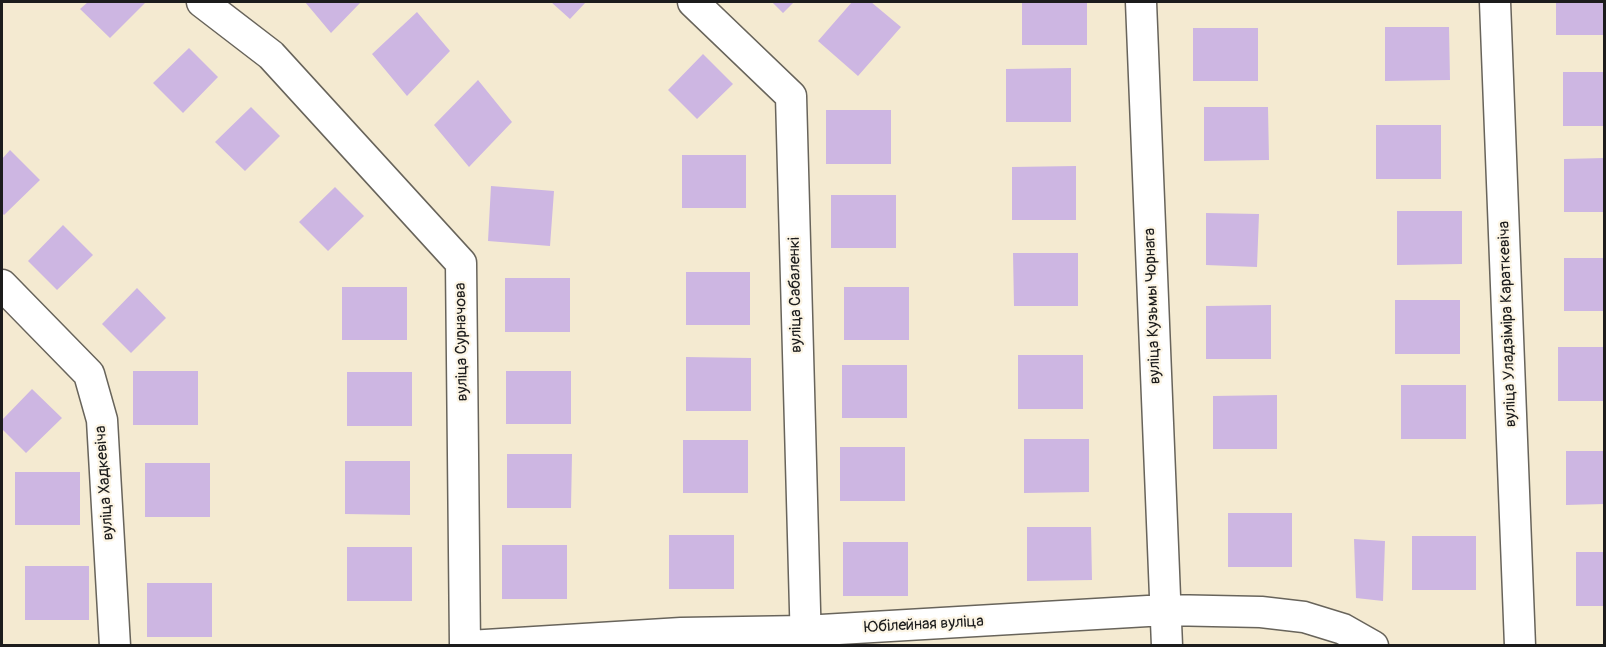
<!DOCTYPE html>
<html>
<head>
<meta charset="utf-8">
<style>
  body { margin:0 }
  #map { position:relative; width:1606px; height:647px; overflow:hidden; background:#f4ead1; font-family:Pangolin,sans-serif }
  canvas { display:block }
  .frame { position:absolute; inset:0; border:3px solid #1c1c1c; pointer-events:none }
</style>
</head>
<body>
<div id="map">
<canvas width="1606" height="647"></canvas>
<div class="frame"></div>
</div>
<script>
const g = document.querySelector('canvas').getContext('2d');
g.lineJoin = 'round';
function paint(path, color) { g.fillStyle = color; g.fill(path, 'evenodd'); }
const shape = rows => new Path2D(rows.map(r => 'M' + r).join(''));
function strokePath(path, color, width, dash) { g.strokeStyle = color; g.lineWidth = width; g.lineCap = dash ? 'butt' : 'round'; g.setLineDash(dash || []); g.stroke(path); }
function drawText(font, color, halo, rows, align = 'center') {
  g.font = font + ' Pangolin,sans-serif'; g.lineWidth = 4.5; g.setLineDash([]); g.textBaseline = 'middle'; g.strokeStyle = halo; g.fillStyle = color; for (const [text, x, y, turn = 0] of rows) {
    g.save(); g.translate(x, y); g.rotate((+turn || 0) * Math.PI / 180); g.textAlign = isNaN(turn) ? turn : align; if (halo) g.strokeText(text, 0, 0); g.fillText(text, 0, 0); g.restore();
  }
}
paint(shape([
  [88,2,144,2,145,3,110,38,80,9],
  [305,2,361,2,331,33],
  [551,2,586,2,570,19],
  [772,2,794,2,783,13],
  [852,2,871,2,901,27,858,76,818,41],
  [1022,2,1087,2,1087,45,1022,45],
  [1556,2,1604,2,1604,35,1556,35],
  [417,12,450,51,407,96,372,54],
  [1385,27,1449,27,1450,80,1385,81],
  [1193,28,1258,28,1258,81,1193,81],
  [189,48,218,77,183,113,153,83],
  [703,54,733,84,697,119,668,90],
  [1071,68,1071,122,1006,122,1006,69],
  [1563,72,1604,72,1604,126,1563,126],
  [478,80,512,122,469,167,434,125],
  [251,107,280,136,245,171,215,142],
  [1204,107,1268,107,1269,160,1204,161],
  [826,110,891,110,891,164,826,164],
  [1376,125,1441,125,1441,179,1376,179],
  [10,150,40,180,4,215,2,213,2,159],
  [682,155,746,155,746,208,682,208],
  [1604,158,1604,212,1564,212,1564,159],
  [1076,166,1076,220,1012,220,1012,167],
  [491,186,554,191,550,246,488,241],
  [335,187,364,216,328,251,299,222],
  [831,195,896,195,896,248,831,248],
  [1397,211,1462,211,1462,264,1397,265],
  [1206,213,1259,214,1257,267,1206,265],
  [63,225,93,255,57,290,28,261],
  [1013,253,1078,253,1078,306,1014,306],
  [1564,258,1604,258,1604,311,1564,311],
  [686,272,750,272,750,325,686,325],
  [505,278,570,278,570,332,505,332],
  [342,287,407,287,407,340,342,340],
  [844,287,909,287,909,340,844,340],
  [137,288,166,318,131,353,102,324],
  [1395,300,1460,300,1460,354,1395,354],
  [1271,305,1271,359,1206,359,1206,306],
  [1558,347,1604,347,1604,401,1558,401],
  [1018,355,1083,355,1083,409,1018,409],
  [686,357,751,358,751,411,686,411],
  [842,365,907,365,907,418,842,418],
  [133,371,198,371,198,425,133,425],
  [506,371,571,371,571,424,506,424],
  [347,372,412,372,412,426,347,426],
  [1401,385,1466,385,1466,439,1401,439],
  [32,389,62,418,26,453,2,429,2,420],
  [1277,395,1277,449,1213,449,1213,396],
  [1024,439,1089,439,1089,492,1024,493],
  [683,440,748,440,748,493,683,493],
  [840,447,905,447,905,501,840,501],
  [1566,451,1604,451,1604,504,1566,505],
  [507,454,572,454,571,508,507,508],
  [345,461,410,461,410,515,345,514],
  [145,463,210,463,210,517,145,517],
  [15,472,80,472,80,525,15,525],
  [1228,513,1292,513,1292,567,1228,567],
  [1027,527,1091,527,1092,580,1027,581],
  [669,535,734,535,734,589,669,589],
  [1412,536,1476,536,1476,590,1412,590],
  [1354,539,1385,541,1383,601,1356,598],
  [843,542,908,542,908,596,843,596],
  [502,545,567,545,567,599,502,599],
  [347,547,412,547,412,601,347,601],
  [1576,552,1604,552,1604,606,1576,606],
  [25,566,89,566,89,620,25,620],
  [147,583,212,583,212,637,147,637]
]), '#cdb6e2');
const minor = shape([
  [202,2,271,55,461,263,465,646],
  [693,2,791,96,806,646],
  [1141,2,1167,646],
  [1495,2,1520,646],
  [2,285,89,374,102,420,115,646],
  [469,646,681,633,804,631,1165,610,1261,612,1304,617,1343,629,1373,646]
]);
strokePath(minor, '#68645b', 33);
strokePath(minor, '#fff', 30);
drawText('16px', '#1c1c1c', '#fcf5e5', [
  ["вуліца Сабаленкі",796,295,-91],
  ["вуліца Кузьмы Чорнага",1153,306,-92],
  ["вуліца Уладзіміра Караткевіча",1508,324,-92],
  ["вуліца Сурначова",462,342,-91],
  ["вуліца Хадкевіча",105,483,-94],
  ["Юбілейная вуліца",924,625,-3]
]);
</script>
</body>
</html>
